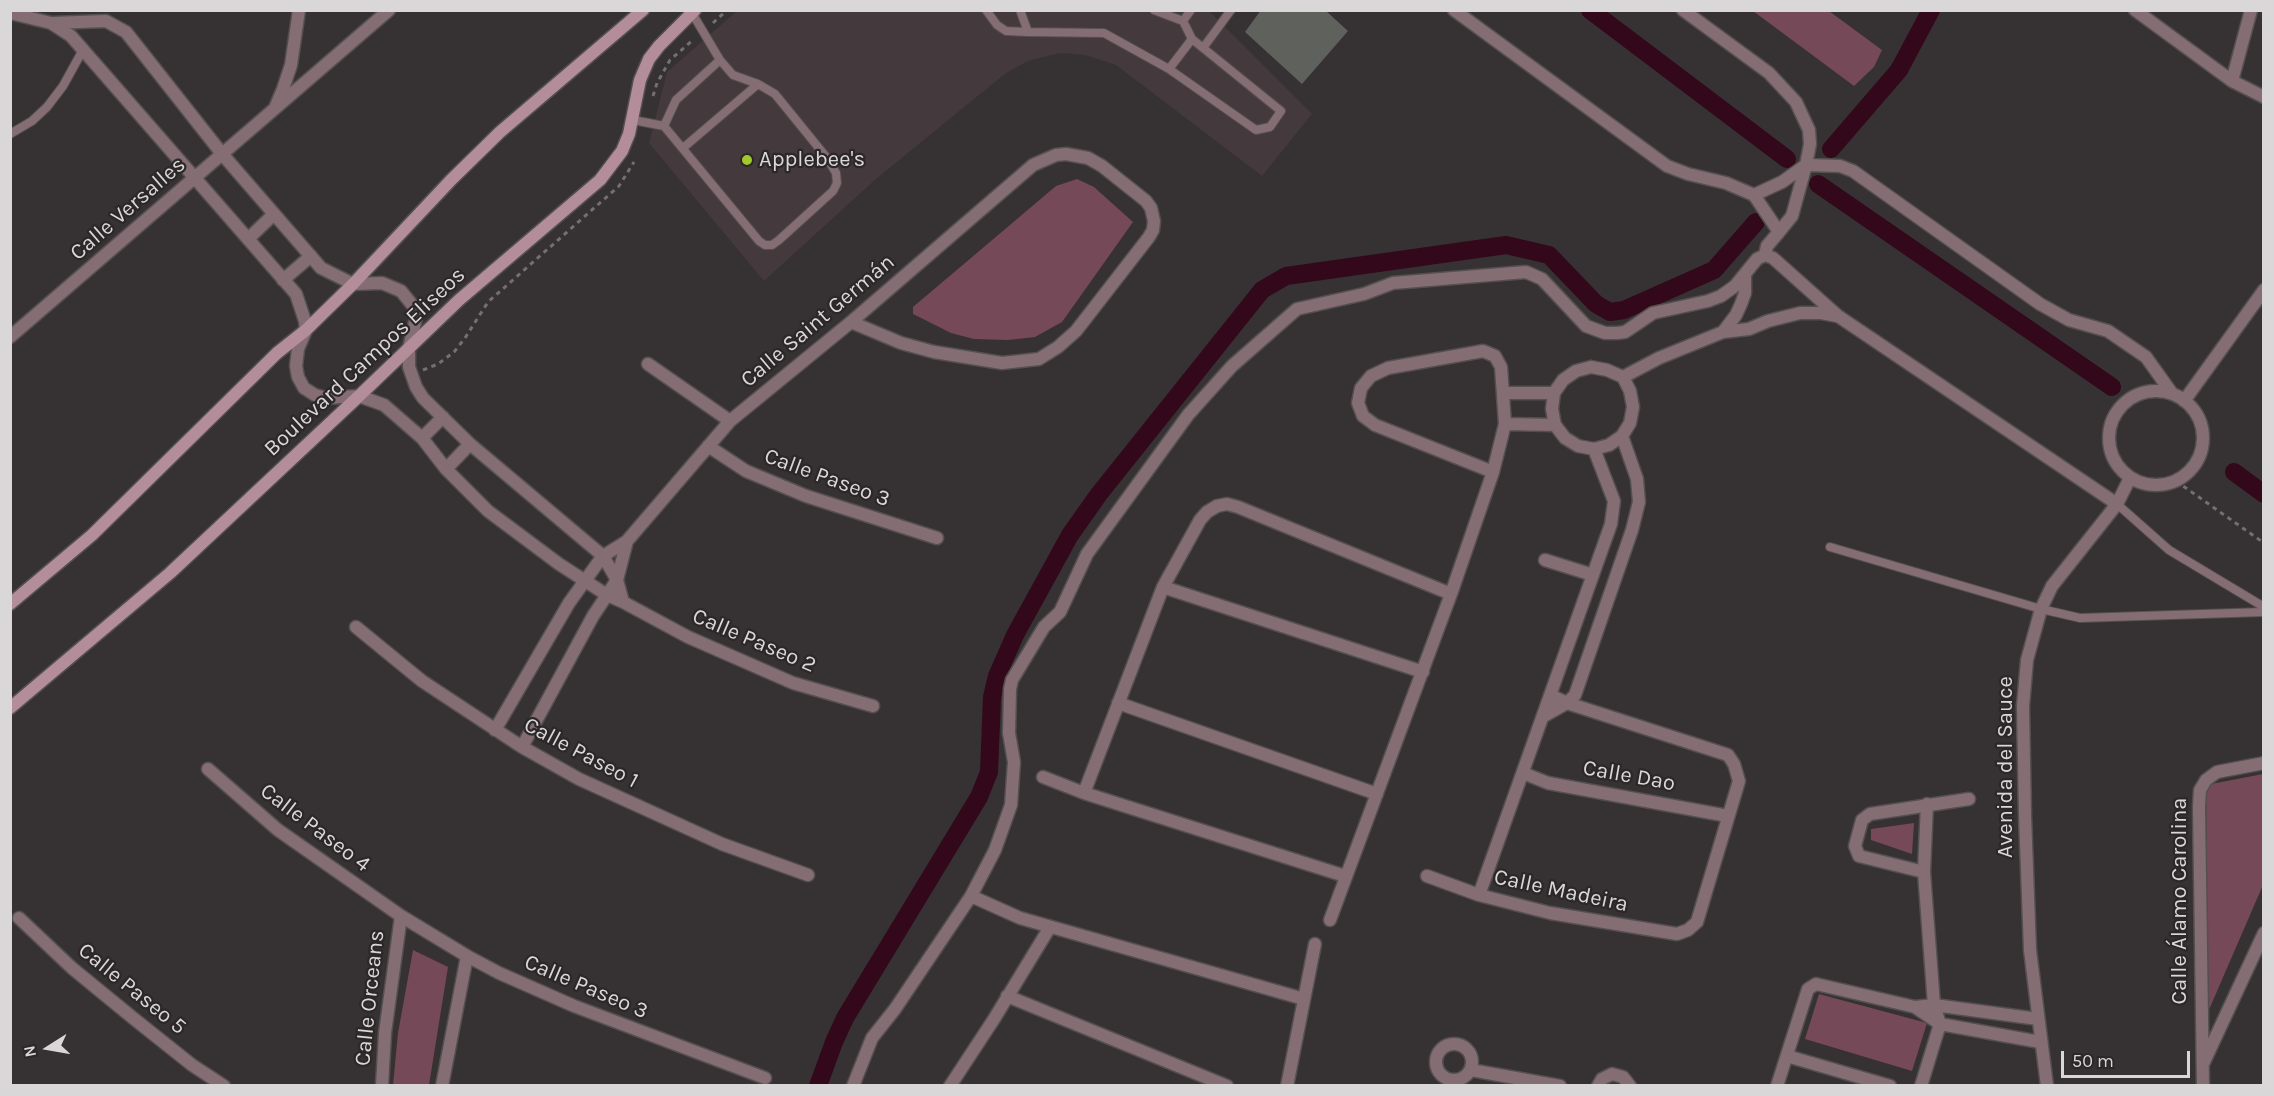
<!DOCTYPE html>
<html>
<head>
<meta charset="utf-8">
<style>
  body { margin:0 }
  #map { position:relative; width:2274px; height:1096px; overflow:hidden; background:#363132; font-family:Karla,sans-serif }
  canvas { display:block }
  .frame { position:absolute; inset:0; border:12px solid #dad7d8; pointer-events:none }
  .north { position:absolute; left:18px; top:1018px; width:60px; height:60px; -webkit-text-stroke:4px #2c2728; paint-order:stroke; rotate:259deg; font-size:16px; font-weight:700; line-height:24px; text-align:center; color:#dad7d8 }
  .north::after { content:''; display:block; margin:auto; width:21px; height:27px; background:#dad7d8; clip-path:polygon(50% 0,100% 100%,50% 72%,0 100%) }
  .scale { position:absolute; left:2061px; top:1051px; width:129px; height:27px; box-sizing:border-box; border:3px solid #dad7d8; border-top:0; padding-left:8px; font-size:18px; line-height:21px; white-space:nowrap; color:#dad7d8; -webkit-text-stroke:4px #2c2728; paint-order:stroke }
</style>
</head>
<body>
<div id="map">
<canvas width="2274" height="1096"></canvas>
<div class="frame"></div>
<div class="north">N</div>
<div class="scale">50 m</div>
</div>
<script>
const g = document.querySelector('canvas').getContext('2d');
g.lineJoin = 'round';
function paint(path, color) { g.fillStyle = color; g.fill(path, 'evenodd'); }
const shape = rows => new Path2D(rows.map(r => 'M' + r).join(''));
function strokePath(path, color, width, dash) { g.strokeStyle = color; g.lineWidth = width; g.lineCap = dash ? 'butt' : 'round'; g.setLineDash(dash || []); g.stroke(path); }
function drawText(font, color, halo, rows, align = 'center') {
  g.font = font + ' Karla,sans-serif'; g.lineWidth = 4.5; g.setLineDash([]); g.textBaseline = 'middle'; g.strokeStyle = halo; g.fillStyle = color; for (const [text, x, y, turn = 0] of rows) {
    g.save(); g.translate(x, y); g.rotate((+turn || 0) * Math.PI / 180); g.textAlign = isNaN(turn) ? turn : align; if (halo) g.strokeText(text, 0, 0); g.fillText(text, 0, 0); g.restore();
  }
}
paint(shape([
  [738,10,1209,11,1312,114,1262,176,1116,65,1085,55,1060,53,1028,61,1006,73,876,179,764,281,649,143,667,72]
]), '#44393c');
paint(shape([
  [1753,11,1829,11,1882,50,1874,67,1854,86],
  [1077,179,1094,187,1133,222,1062,322,1035,337,1008,340,974,339,951,333,913,314,913,307,1056,186],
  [2263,774,2263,885,2208,1012,2206,785],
  [1914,823,1912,854,1871,840,1871,829],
  [413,950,448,967,429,1085,393,1085,398,1033],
  [1819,994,1927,1023,1912,1071,1805,1039]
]), '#754958');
strokePath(shape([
  [1590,10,1787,159],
  [1831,149,1899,70,1931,10],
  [1818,184,2112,387],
  [2234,472,2264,494],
  [818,1086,834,1042,845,1018,979,797,989,772,992,697,997,676,1015,635,1070,535,1099,494,1262,290,1286,276,1506,245,1549,255,1596,304,1610,312,1624,310,1714,270,1756,222]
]), '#32081a', 18);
paint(shape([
  [1261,10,1325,10,1348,31,1302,84,1245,32]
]), '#5f615c');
const service = shape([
  [986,10,997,25,1006,31,1028,32],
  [1020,10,1028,32,1104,33,1169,69,1256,130,1270,127,1281,111,1192,39],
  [1154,10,1183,21,1192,39,1169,69],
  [1183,21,1191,10],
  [1203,48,1231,10],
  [633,120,664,126,759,241,765,245,772,245,779,240,833,191,837,183,836,173,827,158,775,94,758,84,733,75,720,60,692,13],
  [664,126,676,100,720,60],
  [10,134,32,121,47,107,63,86,84,48],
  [683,148,758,84],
  [2117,504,2169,550,2264,607],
  [1830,547,2041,609,2080,618,2264,612]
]);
const minor = shape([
  [1454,10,1667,166,1688,174,1726,183,1754,195,1779,232,1767,246,1765,255],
  [1683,10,1769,73,1796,102,1809,130,1810,144,1806,165,1792,216,1779,232],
  [2135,10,2232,81,2264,97],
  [10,13,51,23,71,36,296,294,305,321,306,330,298,349,296,366,298,377,304,388,315,395,326,398,359,396,384,405,422,438,446,469,488,511,559,564,607,595,623,602,688,637,793,683,873,706],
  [53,23,106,21,126,32,223,155,321,268,353,284,382,283,401,291,414,307,416,318,409,348,409,367,416,387,423,398,470,444,603,556,617,580,623,602],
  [2232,81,2251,10],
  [275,108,283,89,291,65,299,10],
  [1754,195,1782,182,1806,165,1840,166,1853,171,2040,304,2069,320,2108,331,2146,357,2171,392],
  [248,239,274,214],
  [283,280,311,256],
  [1723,332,1736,315,1741,304,1745,293,1745,274],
  [10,337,389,10],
  [648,364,730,421],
  [1591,367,1607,370,1623,377,1630,391,1633,407,1630,423,1622,436,1609,445,1594,449,1578,446,1565,438,1555,425,1552,409,1554,393,1563,380,1576,371,1591,367],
  [1623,377,1659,358,1723,332,1749,329,1768,321,1800,313,1821,313,1837,316],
  '2109 438a47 47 0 1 1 94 0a47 47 0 1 1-94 0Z',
  [1504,393,1554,393],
  [2184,401,2264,290],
  [1505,424,1555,425],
  [422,438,443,417],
  [708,446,746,471,806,496,937,538],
  [446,469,470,444],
  [1545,560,1593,575],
  [1163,587,1423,672],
  [356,627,422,681,522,747,579,779,722,844,808,875],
  [1118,703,1377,794],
  [1544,716,1567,703,1575,695,1632,530,1639,502,1637,479,1622,436],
  [495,730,569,603,597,564,603,556,627,541,730,421,851,322,1033,165,1056,155,1066,154,1088,158,1102,166,1146,201,1151,208,1154,221,1153,230,1149,237,1076,331,1058,347,1039,359,1002,363,934,352,901,343,851,322],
  [522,747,593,616,617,580,627,541],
  [208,769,278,830,401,916,467,956,499,973,574,1006,765,1078],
  [1523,773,1548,783,1728,816],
  [1043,777,1084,793,1345,876],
  [1084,793,1163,587,1200,520,1207,512,1217,506,1227,504,1238,507,1451,594],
  [1924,872,1859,856,1855,846,1862,820,1870,814,1969,799],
  [1427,876,1479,895,1550,913,1677,934,1688,930,1697,922,1739,781,1734,764,1728,755,1567,703,1550,695],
  [1479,895,1611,524,1614,501,1594,449],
  [971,896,1020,918,1304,999],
  [19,918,72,968,133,1018,192,1065,224,1086],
  [1330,920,1451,594,1493,472,1505,424,1501,367,1495,356,1483,351,1388,368,1371,376,1361,388,1358,403,1363,416,1375,425,1493,472],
  [1007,996,1227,1086],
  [1915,1007,1940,1024,2040,1042],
  '1436 1062a18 18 0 1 1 36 0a18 18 0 1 1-36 0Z',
  [1787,1056,1890,1086],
  [2204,1062,2264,933],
  [1471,1070,1560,1086],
  [382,1086,385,1033,401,916],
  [442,1086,467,956],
  [853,1086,872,1038,895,1009,971,896,995,850,1011,805,1014,762,1009,733,1010,689,1012,680,1044,627,1060,612,1087,554,1188,415,1232,366,1297,309,1364,294,1393,283,1526,272,1542,279,1586,326,1605,333,1617,333,1625,332,1653,313,1708,301,1721,296,1735,286,1757,259,1765,255,1773,258,1838,316,2117,504],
  [950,1086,994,1019,1050,927],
  [1287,1086,1315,944],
  [1598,1086,1602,1079,1612,1074,1623,1077,1630,1086],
  [1777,1086,1808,989,1816,984,1915,1007,1934,1005,2038,1019],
  [1921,1086,1940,1024,1934,1005,1924,872,1927,804],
  [2047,1086,2030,950,2025,816,2023,706,2027,660,2041,609,2052,586,2117,504,2130,478],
  [2203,1086,2199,807,2200,790,2206,780,2217,772,2264,763]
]);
const secondary = shape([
  [10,604,92,535,277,353,306,330,353,284,451,180,500,132,643,10],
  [10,708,170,573,359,396,459,300,600,180,622,151,629,134,640,80,649,59,659,46,695,10]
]);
strokePath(service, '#544f50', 10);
strokePath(minor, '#544f50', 15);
strokePath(secondary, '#544f50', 15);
strokePath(shape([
  [713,23,727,10],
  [653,96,657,83,670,60,694,39],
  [423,370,438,364,454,352,465,338,488,302,619,186,634,162],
  [2176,481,2264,543]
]), '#747071', 3, [4.5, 4.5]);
strokePath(service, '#856d74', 8);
strokePath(minor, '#856d74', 12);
strokePath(secondary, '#b38d99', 12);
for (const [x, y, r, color] of [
  [747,160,6,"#a1c929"]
]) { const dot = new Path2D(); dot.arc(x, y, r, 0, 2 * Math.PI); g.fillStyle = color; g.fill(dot); strokePath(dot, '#2c2728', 2); }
drawText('22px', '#dad7d8', '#2c2728', [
  ["Applebee's",759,160]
], 'left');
drawText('22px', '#dad7d8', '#2c2728', [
  ["Calle Versalles",128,209,-41],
  ["Calle Saint Germán",818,321,-40],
  ["Boulevard Campos Eliseos",365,362,-43],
  ["Calle Paseo 3",827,478,20],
  ["Calle Paseo 2",754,641,23],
  ["Calle Paseo 1",581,753,28],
  ["Avenida del Sauce",2006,767,-90],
  ["Calle Dao",1629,776,10],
  ["Calle Paseo 4",315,828,37],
  ["Calle Madeira",1561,891,12],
  ["Calle Álamo Carolina",2180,901,-90],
  ["Calle Paseo 3",586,987,23],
  ["Calle Paseo 5",132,989,39],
  ["Calle Orceans",370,998,-84]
]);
</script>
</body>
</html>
